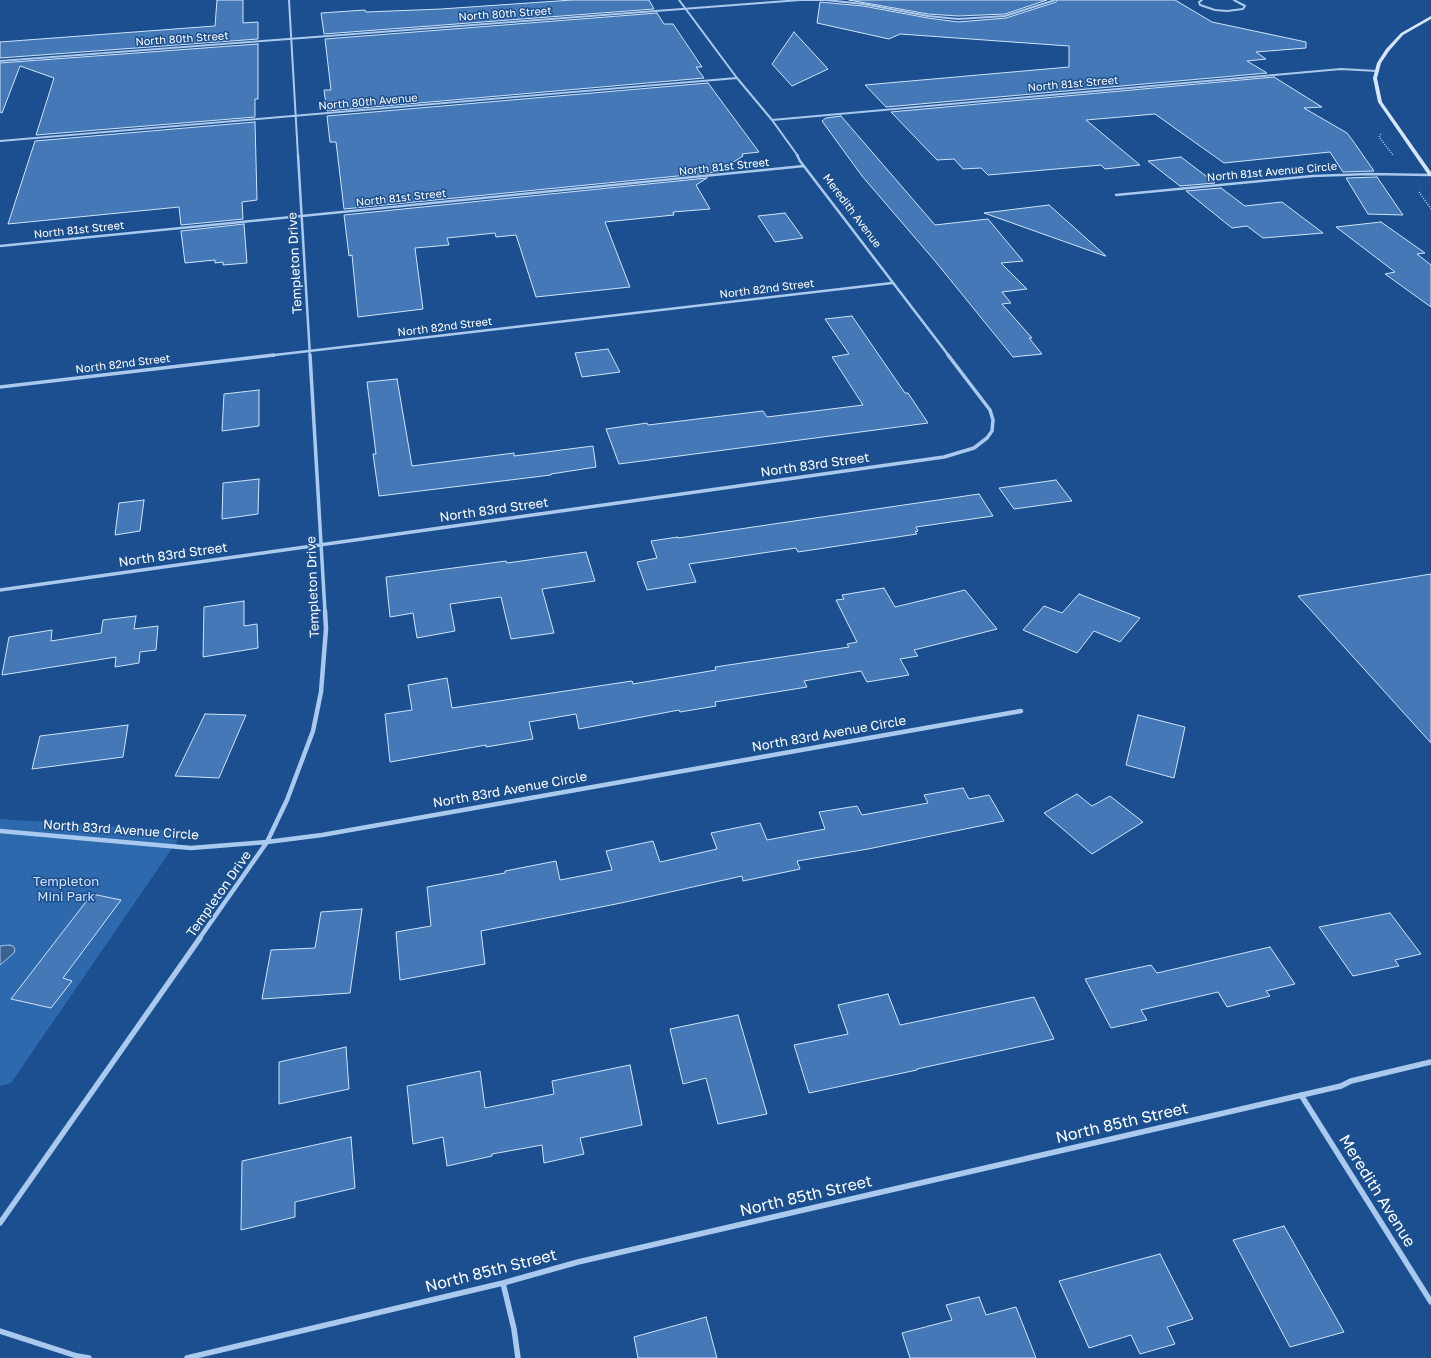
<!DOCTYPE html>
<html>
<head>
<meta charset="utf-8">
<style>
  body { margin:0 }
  canvas { display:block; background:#1b4f8f }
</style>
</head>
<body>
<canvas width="1431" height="1358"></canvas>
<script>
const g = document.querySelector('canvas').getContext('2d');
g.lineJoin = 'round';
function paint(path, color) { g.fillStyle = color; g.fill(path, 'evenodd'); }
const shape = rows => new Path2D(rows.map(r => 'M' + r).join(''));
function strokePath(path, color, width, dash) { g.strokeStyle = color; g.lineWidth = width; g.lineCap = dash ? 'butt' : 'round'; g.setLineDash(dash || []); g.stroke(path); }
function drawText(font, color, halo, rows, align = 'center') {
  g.font = font + ' "Golos Text",sans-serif'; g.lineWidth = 3; g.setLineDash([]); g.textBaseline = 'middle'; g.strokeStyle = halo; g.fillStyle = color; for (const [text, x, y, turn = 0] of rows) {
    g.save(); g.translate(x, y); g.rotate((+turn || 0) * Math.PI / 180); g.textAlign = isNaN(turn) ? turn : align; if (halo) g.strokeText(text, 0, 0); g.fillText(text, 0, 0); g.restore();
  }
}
paint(shape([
  [0,819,184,831,11,1083,0,1086]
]), '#2e69ad');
const water = shape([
  [9,945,13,946,15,949,14,953,0,965,0,946,9,945]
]);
paint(water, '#3c6290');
strokePath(water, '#9cc4f0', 1);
const building = shape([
  [217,0,243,0,243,23,258,22,258,39,0,58,0,42,215,26,217,0],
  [572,0,649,0,654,9,324,34,321,13,365,10,366,12,441,9,572,0],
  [849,0,1047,0,1005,14,958,16,928,14,849,0],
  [1057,0,1175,0,1212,22,1306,42,1306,48,1256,52,1266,59,1247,61,1267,73,886,107,865,85,1069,67,1069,46,900,34,889,39,817,23,820,2,863,6,928,18,958,22,1006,18,1056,2,1057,0],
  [657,13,664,24,673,24,702,67,696,67,704,78,327,111,324,90,331,90,325,39,657,13],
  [794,32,828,69,792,86,772,64,794,32],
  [258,44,258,99,255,99,255,117,36,135,54,78,20,66,2,113,0,112,0,63,258,44],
  [1274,77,1322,107,1304,108,1347,133,1353,141,1374,171,1343,172,1330,152,1224,163,1155,114,1086,120,1140,165,1105,169,1101,165,988,175,981,168,963,169,954,159,937,160,891,112,1274,77],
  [708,83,759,152,742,154,743,156,718,172,344,209,336,142,330,142,327,116,708,83],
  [841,116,935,225,988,219,1023,261,1001,263,1027,289,1002,292,1011,303,1002,304,1032,338,1029,338,1042,354,1013,357,935,261,862,176,822,121,826,118,841,116],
  [255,122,257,200,242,202,243,219,181,225,179,207,8,224,35,141,255,122],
  [1181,157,1215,183,1180,186,1148,161,1181,157],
  [1377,177,1403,215,1368,214,1346,178,1377,177],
  [707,178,696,185,710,209,673,212,674,215,605,222,630,287,536,297,516,235,496,237,495,233,447,238,449,245,415,248,423,309,358,317,352,255,349,256,344,215,707,178],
  [1221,188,1245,206,1282,202,1323,233,1263,238,1247,226,1232,228,1186,191,1221,188],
  [1049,205,1106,256,1105,256,984,213,1049,205],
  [785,213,803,238,775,242,758,216,785,213],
  [1381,222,1425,253,1417,254,1431,265,1431,307,1385,274,1395,272,1336,227,1381,222],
  [244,224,247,263,223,265,223,262,215,263,215,260,185,263,181,231,244,224],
  [852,316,905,393,908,393,928,423,619,464,606,429,647,423,648,425,763,411,767,417,863,405,832,357,849,354,825,319,852,316],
  [608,349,620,372,582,377,575,353,608,349],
  [397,379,412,466,514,453,514,456,593,446,596,467,551,474,551,475,379,496,373,454,376,454,367,382,397,379],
  [259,390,259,426,222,431,224,394,259,390],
  [259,479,258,514,222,519,223,483,259,479],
  [1056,480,1072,501,1014,509,999,488,1056,480],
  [979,494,993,516,916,527,918,531,915,532,917,534,798,552,796,548,689,564,696,582,647,590,637,562,657,558,651,541,678,537,678,538,979,494],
  [144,500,140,531,115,535,119,503,144,500],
  [586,552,595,581,542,589,554,633,511,639,501,597,450,604,455,631,417,638,413,613,390,617,386,577,506,561,507,563,586,552],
  [1431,574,1431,743,1298,596,1431,574],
  [884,588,895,607,965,590,997,629,914,650,918,656,900,659,909,675,867,682,861,671,804,681,807,687,715,702,716,706,680,712,679,710,579,729,576,714,529,722,533,739,486,747,486,745,390,762,385,714,412,710,408,685,447,678,452,708,632,681,633,684,716,670,715,667,849,647,847,644,857,642,836,600,844,599,842,595,884,588],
  [1079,594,1140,618,1120,642,1094,631,1077,653,1023,630,1044,606,1062,613,1079,594],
  [244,601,244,626,257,624,258,648,203,657,204,607,244,601],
  [136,616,134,629,158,626,156,650,140,652,139,663,115,667,116,657,2,675,9,637,52,630,51,641,101,633,103,620,136,616],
  [205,714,246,715,219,778,175,776,205,714],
  [1138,715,1185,727,1174,778,1126,765,1138,715],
  [128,725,123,757,32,769,40,736,128,725],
  [963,788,969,799,989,795,1004,821,868,849,797,861,800,869,743,881,742,876,621,903,481,931,485,964,400,980,396,932,431,926,427,887,505,873,505,871,556,861,560,880,612,870,606,851,653,841,660,862,717,849,711,833,760,823,767,840,825,829,819,812,857,806,862,815,928,803,924,795,963,788],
  [1077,794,1092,806,1110,796,1143,822,1092,854,1044,813,1077,794],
  [92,894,121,900,63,978,72,981,51,1008,11,999,92,894],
  [362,909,350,993,262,999,271,950,315,948,321,912,362,909],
  [1390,913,1421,954,1395,960,1399,966,1353,976,1319,927,1390,913],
  [1270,947,1295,984,1266,991,1270,996,1227,1007,1218,992,1141,1010,1147,1020,1111,1028,1085,979,1151,965,1157,973,1270,947],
  [888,994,900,1025,1034,997,1054,1039,917,1069,917,1070,809,1093,794,1045,848,1034,838,1005,888,994],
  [738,1015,767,1114,718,1124,706,1078,683,1084,670,1029,738,1015],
  [346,1047,349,1089,279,1104,279,1062,346,1047],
  [630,1065,642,1125,580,1138,584,1154,544,1163,542,1145,492,1154,492,1156,447,1166,443,1137,413,1144,407,1086,480,1071,485,1108,554,1094,552,1081,630,1065],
  [351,1137,355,1188,295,1202,295,1217,241,1230,242,1161,351,1137],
  [1284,1226,1344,1332,1290,1347,1233,1240,1284,1226],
  [1160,1254,1193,1319,1167,1327,1175,1344,1140,1354,1131,1335,1089,1348,1059,1281,1160,1254],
  [979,1297,986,1315,1016,1307,1036,1358,910,1358,902,1333,952,1320,946,1305,979,1297],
  [706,1317,717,1358,638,1358,634,1337,706,1317]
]);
paint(building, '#4478b7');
strokePath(building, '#cfe3fa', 1);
strokePath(shape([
  [1381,134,1379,137,1393,155],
  [1419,192,1431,209]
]), '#a9c9ee', 1.5, [1, 1.5]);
strokePath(shape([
  [289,0,298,156],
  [679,0,737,78,772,120,798,156],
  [1202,0,1199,2,1200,5,1215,10,1227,11,1243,9,1245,6,1234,0],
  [0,61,800,0,826,0,863,4,928,16,958,19,1005,16,1055,0],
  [772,120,1341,69,1377,71],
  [0,141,737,78]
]), '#a9c9ee', 2);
strokePath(shape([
  [298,155,310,356],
  [797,155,800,161,949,356],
  [1116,195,1313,176,1368,174,1431,175],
  [0,246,804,166],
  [266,356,892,283]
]), '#a9c9ee', 2.5);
strokePath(shape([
  [310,355,325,612],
  [0,387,274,355],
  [0,590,944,457,974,448,987,438,992,431,993,420,990,410,948,355]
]), '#a9c9ee', 3.5);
strokePath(shape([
  [0,831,191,848,267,842,322,835,1021,711],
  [199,939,267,842,287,800,313,731,321,692,326,629,325,611]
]), '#a9c9ee', 4.5);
strokePath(shape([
  [1301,1095,1431,1302],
  [0,1223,200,938],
  [503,1283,514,1329,518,1358],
  [0,1331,77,1356,89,1358],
  [187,1358,503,1283,578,1262,1341,1086,1351,1081,1431,1062]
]), '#a9c9ee', 5.5);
paint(shape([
  [1431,16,1431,19,1403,35,1389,51,1381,63,1377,78,1382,102,1431,172,1431,176,1429,176,1378,102,1373,78,1377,63,1386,49,1401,33,1431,16]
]), '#d6e6fa');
drawText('11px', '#fff', '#1b4f8f', [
  ["North 80th Street",505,14,-4],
  ["North 80th Street",182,39,-4],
  ["North 81st Street",1073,84,-5],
  ["North 80th Avenue",368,102,-5],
  ["North 81st Street",724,167,-6],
  ["North 81st Avenue Circle",1272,172,-5],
  ["North 81st Street",401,198,-6],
  ["Meredith Avenue",852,211,53],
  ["North 81st Street",79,230,-6],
  ["North 82nd Street",767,289,-7],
  ["North 82nd Street",445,327,-7],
  ["North 82nd Street",123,364,-7]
]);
drawText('13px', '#fff', '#1b4f8f', [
  ["Templeton Drive",295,263,-93],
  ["North 83rd Street",815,465,-8],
  ["North 83rd Street",494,510,-8],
  ["North 83rd Street",173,555,-8],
  ["Templeton Drive",313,587,-92],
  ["North 83rd Avenue Circle",829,734,-10],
  ["North 83rd Avenue Circle",510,790,-10],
  ["North 83rd Avenue Circle",121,830,4],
  ["Templeton Drive",219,894,-55]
]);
drawText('13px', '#cfe3fa', '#1b4f8f', [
  ["Templeton",66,882],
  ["Mini Park",66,897]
]);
drawText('16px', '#fff', '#1b4f8f', [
  ["North 85th Street",1122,1123,-13],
  ["Meredith Avenue",1377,1191,58],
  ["North 85th Street",806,1196,-13],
  ["North 85th Street",491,1271,-14]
]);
</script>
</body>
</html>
